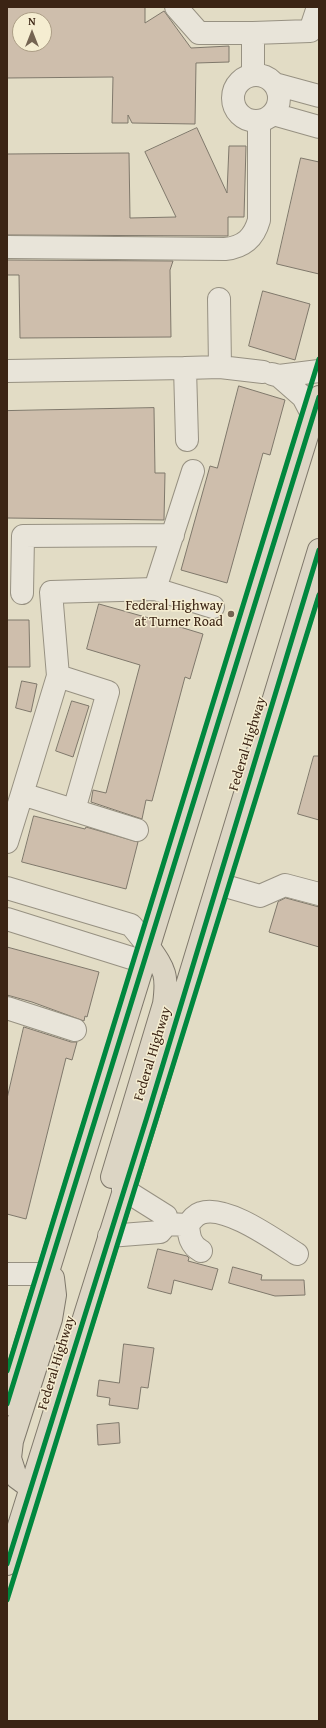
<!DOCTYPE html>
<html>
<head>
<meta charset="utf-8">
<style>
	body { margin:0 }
	#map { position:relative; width:326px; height:1728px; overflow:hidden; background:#e2dcc5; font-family:"Gentium Book Plus",serif }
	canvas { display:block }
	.frame { position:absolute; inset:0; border:8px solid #3b2414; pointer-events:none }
	.north { position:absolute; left:12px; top:12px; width:40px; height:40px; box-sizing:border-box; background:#f5edd1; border:1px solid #ab9d85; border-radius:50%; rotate:0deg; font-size:11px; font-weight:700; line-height:16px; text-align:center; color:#3b2414 }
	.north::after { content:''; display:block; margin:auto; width:14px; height:18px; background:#756452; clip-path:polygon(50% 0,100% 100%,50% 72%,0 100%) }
</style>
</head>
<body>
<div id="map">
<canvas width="326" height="1728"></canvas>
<div class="frame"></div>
<div class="north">N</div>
</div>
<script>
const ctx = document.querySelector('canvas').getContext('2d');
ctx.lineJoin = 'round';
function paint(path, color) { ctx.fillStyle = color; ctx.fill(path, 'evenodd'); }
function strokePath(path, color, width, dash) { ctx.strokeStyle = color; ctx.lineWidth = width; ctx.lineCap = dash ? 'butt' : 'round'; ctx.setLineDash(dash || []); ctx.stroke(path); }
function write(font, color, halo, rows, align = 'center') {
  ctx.font = font + ' "Gentium Book Plus",serif'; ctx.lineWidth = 3; ctx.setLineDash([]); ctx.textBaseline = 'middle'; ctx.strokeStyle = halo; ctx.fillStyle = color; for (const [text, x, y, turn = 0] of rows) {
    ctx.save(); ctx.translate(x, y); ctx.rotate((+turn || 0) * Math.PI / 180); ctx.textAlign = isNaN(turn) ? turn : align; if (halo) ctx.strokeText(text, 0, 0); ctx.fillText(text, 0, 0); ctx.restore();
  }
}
const building = new Path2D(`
	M 7,7 L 145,7 L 145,23 L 164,11 L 191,48 L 229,46 L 229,62 L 196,63 L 195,124 L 132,123 L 128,115 L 128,123 L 112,123 L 113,77 L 7,78 ZM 20,20 L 44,20 L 44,44 L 20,44 Z
	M 197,128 L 227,193 L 229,146 L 246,146 L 244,217 L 228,217 L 228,236 L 7,235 L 7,154 L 129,153 L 130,218 L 176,217 L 145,152 Z
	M 301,158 L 319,162 L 319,274 L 277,264 Z
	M 7,260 L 173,261 L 170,270 L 171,337 L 20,338 L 19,275 L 7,275 Z
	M 263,291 L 310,304 L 295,360 L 249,346 Z
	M 239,386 L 285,400 L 270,455 L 263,453 L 227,583 L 181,570 L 210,466 L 217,468 Z
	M 154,408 L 155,473 L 165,473 L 164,520 L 7,518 L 7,411 Z
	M 99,604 L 163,622 L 163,625 L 166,625 L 167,623 L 203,634 L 190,679 L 185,677 L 152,801 L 146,800 L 142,819 L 91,802 L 93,790 L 106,793 L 140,665 L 87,649 Z
	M 7,620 L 29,620 L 30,667 L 7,667 Z
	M 22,681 L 37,684 L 31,712 L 16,708 Z
	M 72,701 L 89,706 L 73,757 L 56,751 Z
	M 314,756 L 319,756 L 319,820 L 298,814 Z
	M 34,816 L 85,829 L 86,827 L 138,842 L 126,889 L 22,862 Z
	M 286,898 L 319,907 L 319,947 L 269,932 L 278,902 Z
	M 7,947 L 99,972 L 87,1017 L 85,1016 L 84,1021 L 32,1002 L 7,995 Z
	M 24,1027 L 71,1042 L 77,1042 L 72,1060 L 66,1058 L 26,1219 L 7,1214 L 7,1099 Z
	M 158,1249 L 187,1256 L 189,1258 L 188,1261 L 218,1269 L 212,1290 L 174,1280 L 171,1294 L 148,1288 Z
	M 233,1267 L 262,1275 L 261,1280 L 304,1280 L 305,1295 L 275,1296 L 229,1283 Z
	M 124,1344 L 154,1348 L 148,1388 L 141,1387 L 138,1409 L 109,1405 L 110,1398 L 97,1396 L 99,1380 L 119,1383 Z
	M 119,1423 L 120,1443 L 98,1445 L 97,1425 Z`);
const minor = new Path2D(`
	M 176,7 L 199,33 L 253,33
	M233 98a23 23 0 1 1 46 0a23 23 0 1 1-46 0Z
	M 253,75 L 253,33 L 310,31 L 318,7
	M 275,84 L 319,96
	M 273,114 L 319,127
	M 7,247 L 225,249 C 244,247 254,238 259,220 L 259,122
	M 219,299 L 220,367
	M 7,371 L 185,368
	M 272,374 L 279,376 L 319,371
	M 279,376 L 303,397 L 313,416 L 319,418
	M 187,440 L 185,368 L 220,367 L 263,372
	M 155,589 L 193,471
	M 22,593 L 23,536 L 173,535
	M 58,676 L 51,592 L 155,589 L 213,607
	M 22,794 L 58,676 L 108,692 L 74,810
	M 7,842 L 22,794 L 137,830
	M 218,884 L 260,896 L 285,885 L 319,894
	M 7,888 L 131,925 L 149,947
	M 7,919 L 144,962
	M 7,1008 L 75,1030
	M 123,1189 L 166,1216 L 167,1224 L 188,1225 C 192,1219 195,1215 201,1213 C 226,1204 276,1241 297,1254
	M 188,1225 C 189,1236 190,1245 201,1251
	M 109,1236 L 160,1232 L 167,1224
	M 7,1274 L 47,1274`);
const major = new Path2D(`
	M 112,1177 L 164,1004 C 168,975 165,970 149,947
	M 7,1404 L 319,397
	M 31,1488 L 16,1477 L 10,1458 L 12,1441 L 51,1319 L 55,1295 L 53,1278
	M 7,1564 L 147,1117 L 319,550`);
const cycleway = new Path2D(`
	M 7,1371 L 319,359
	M 7,1404 L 319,397
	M 7,1564 L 147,1117 L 319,550
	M 7,1600 L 319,595`);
const markers = [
	[231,614,4,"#756452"]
];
const poiNames = [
	["Federal Highway",223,606],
	["at Turner Road",223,622]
];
const streetNames = [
	["Federal Highway",248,744,-73],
	["Federal Highway",153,1054,-73],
	["Federal Highway",57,1363,-73]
];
paint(building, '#cebeac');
strokePath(building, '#7f786b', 1);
strokePath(minor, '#979182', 24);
strokePath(major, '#7f786b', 24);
strokePath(minor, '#e8e4d9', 22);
strokePath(major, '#dcd5c4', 22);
strokePath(cycleway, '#00873e', 5);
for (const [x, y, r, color] of markers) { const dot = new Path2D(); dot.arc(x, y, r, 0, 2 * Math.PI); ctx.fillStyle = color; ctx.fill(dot); strokePath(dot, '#f5edd1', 1.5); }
write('14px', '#3b2414', '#f5edd1', poiNames, 'right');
write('14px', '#3b2414', '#f5edd1', streetNames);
</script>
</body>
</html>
